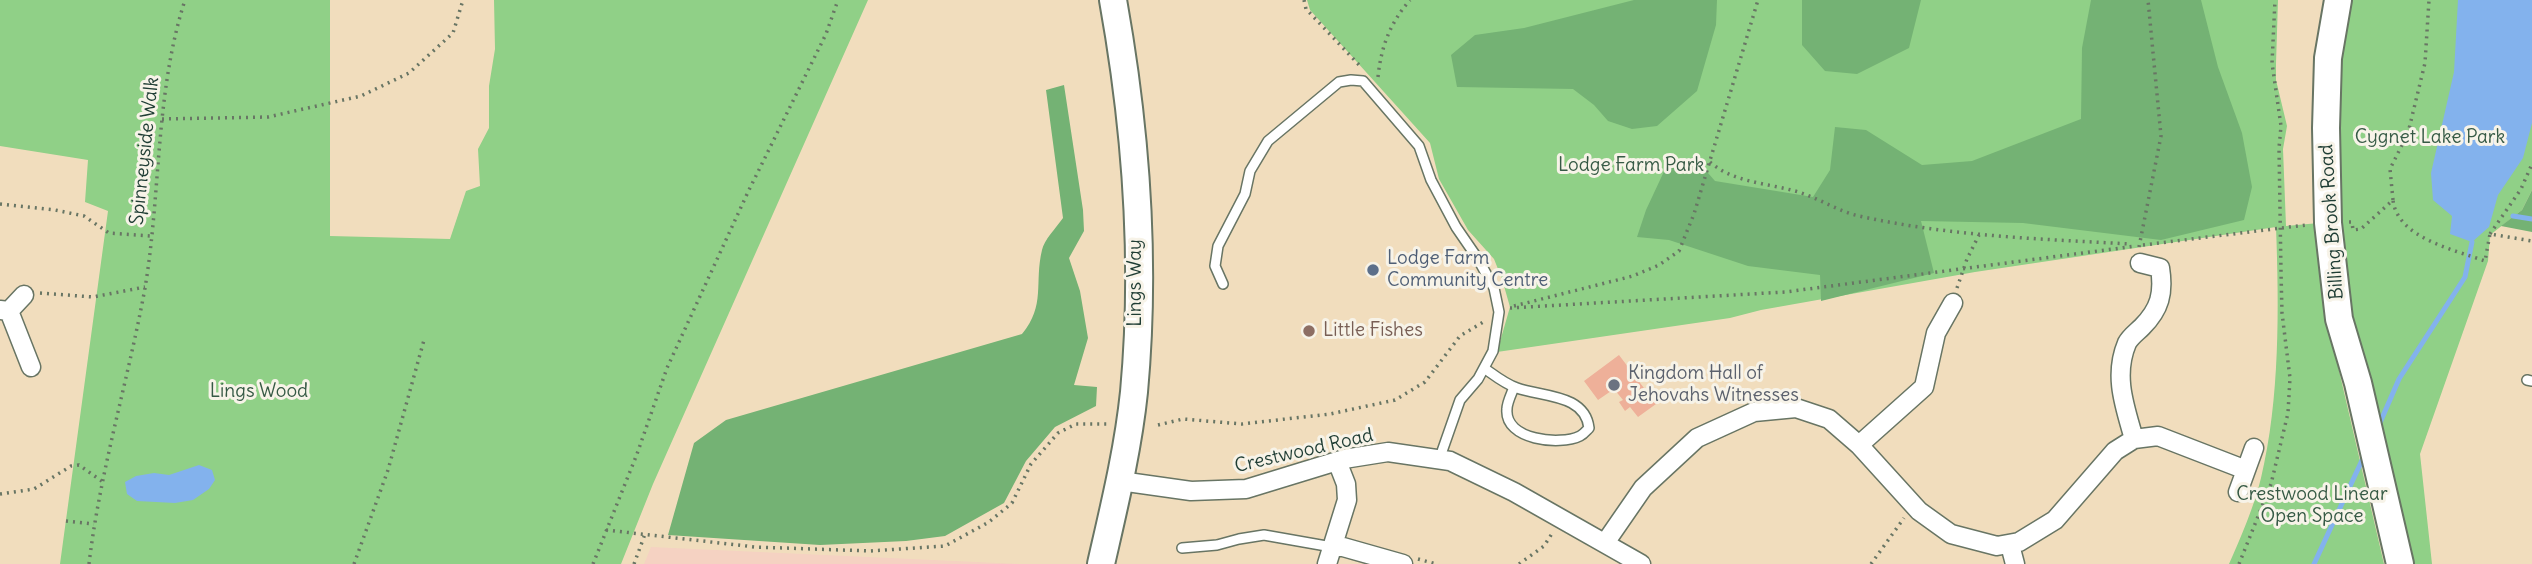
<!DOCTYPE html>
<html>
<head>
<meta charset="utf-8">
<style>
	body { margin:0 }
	canvas { display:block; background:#f1ddbd }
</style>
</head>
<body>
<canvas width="2532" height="564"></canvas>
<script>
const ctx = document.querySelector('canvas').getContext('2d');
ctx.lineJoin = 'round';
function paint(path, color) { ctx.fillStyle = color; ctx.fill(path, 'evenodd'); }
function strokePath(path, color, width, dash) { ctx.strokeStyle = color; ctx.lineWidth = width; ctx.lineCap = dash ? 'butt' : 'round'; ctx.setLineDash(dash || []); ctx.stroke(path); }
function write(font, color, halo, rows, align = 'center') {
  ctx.font = font + ' Delius,sans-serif'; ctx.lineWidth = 6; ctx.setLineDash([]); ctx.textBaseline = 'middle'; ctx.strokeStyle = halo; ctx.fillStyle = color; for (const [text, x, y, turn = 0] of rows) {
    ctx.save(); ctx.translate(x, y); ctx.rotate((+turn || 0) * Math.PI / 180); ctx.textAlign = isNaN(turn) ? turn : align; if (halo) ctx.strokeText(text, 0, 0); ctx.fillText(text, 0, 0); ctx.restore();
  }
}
const built = new Path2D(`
	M 651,547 L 1020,564 L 644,564 Z`);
const green = new Path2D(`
	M 0,0 L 330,0 L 330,236 L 450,239 L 466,191 L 480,186 L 478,149 L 489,128 L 489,86 L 495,49 L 494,0 L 868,0 L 653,484 L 621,564 L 60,564 L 108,211 L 85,202 L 88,160 L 0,146 Z
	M 1307,0 L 2278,0 L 2276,64 L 2276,80 L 2287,126 L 2283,149 L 2286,226 L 2319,223 L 2324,274 L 2337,362 L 2384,564 L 2229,564 C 2241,537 2254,507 2261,478 C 2280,399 2279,308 2276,227 L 1975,272 L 1761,310 L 1730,318 L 1497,352 L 1510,307 L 1502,279 L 1494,259 L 1468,230 L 1439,179 L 1430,143 L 1310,10 Z
	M 2338,0 L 2532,0 L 2532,190 L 2522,210 L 2490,235 L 2488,261 L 2420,454 L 2432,564 L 2401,564 L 2339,319 Z`);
const forest = new Path2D(`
	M 1634,0 L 1717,0 L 1716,25 L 1697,91 L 1657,126 L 1632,129 L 1608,121 L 1594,105 L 1573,89 L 1457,87 L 1451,55 L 1475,35 L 1524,28 Z
	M 1802,0 L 1921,0 L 1909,48 L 1857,74 L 1825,71 L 1802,45 Z
	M 2091,0 L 2201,0 L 2218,67 L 2242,133 L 2252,187 L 2244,220 L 2161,240 L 2023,223 L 1921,221 L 1934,273 L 1821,301 L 1820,275 L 1748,266 L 1669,240 L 1637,237 L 1646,210 L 1667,165 L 1694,157 L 1715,181 L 1813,197 L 1830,170 L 1835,127 L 1866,130 L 1922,165 L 1972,161 L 2081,119 L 2082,48 Z
	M 1064,85 L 1083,210 L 1084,231 L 1069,258 L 1080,291 L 1088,338 L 1074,385 L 1097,387 L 1096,406 L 1055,427 L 1026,461 L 1004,503 L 945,536 L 906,541 L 820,545 L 668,535 L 694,443 L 726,420 L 1022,334 C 1046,305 1034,283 1042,250 C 1044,240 1056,228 1063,218 L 1046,90 Z
	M 2532,190 L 2532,232 L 2501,226 L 2522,210 Z`);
const water = new Path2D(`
	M 2458,0 L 2532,0 L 2532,123 L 2523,158 L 2498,195 L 2489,227 L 2472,242 L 2450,234 L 2452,216 L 2433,200 L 2431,173 L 2454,72 Z
	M 199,465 L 212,470 L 215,480 L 209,489 L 193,500 L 175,503 L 137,501 L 127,494 L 125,482 L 136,476 L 154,473 L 169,475 Z`);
const stream = new Path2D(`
	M 2513,216 L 2532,219
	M 2379,425 L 2399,379 L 2465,277 L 2472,242
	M 2314,564 L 2364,456`);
const building = new Path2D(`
	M 1619,355 L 1656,404 L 1638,417 L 1630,407 L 1625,411 L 1619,402 L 1623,400 L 1614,389 L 1598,400 L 1584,381 Z`);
const path = new Path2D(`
	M 1304,0 L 1306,9 L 1362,68
	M 1378,77 C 1381,47 1390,23 1410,0
	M 162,119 L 268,117 L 361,96 L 409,73 L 453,33 L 463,0
	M 1710,162 C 1732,182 1766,183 1795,191 C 1817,197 1837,211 1859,216 C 1949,236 2039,239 2130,244
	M 2393,200 L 2390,169 L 2408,133 L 2425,63 L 2429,0
	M 0,204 L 55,210 L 84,216 L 109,233 L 151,236
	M 2349,222 L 2352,222 L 2353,230 L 2361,229 L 2393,200 C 2397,238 2455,250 2485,261 L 2490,234 L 2532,241
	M 2490,234 L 2521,189 L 2532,164
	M 2143,245 L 2306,225
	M 2139,247 L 2161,136 L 2148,0
	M 1957,288 L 1967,259 L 1979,235
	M 40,293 L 93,297 L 145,287
	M 1514,306 L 1633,276 L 1659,265 L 1679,251 L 1694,214 L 1758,0
	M 1510,308 L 1785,292 L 2136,246
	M 1158,425 L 1183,419 L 1242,424 L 1330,414 L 1395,400 L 1425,382 L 1460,336 L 1485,321
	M 0,494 L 34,489 L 71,466 L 79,465 L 103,482
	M 66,521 L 94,524
	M 606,530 L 755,547 L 870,551 L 945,546 L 989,522 L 1012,503 L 1031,464 L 1058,433 L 1076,424 L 1109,424
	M 1418,559 L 1436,564
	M 89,564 C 100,471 128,381 145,288 C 161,193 155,93 185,0
	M 354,564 L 388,470 L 424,340
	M 593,564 L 637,454 L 667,368 L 748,192 L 826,34 L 838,0
	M 634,564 L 645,534
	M 1519,564 L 1544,546 L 1553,532
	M 1871,564 L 1904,518
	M 2239,564 L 2271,484 L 2288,413 L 2290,378 L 2282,313 L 2281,272 L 2279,148 L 2281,126 L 2272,63 L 2275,0`);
const lane = new Path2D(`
	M 1223,284 L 1215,266 L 1218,246 L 1245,194 L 1250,171 L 1268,141 L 1339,82 L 1351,80 L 1363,81 L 1419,146 L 1431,180 L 1456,227 L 1478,259 L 1494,288 L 1499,312 L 1493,351 L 1478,379 L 1460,400 L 1439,460
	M 1484,368 C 1494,375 1505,384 1517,388 C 1543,397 1585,394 1589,428 C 1586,431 1584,434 1580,436 C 1560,446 1504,440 1507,409 C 1507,402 1512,393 1514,387
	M 2527,380 L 2532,381
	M 1182,548 L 1217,545 L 1239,539 L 1264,535 L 1332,547`);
const street = new Path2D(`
	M 0,310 L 9,311 L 31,367
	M 9,311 L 24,295
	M 2134,439 C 2125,407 2113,376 2127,343 C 2130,337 2137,332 2142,327 C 2160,309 2164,293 2160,268 L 2140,263
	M 1859,445 L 1924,387 L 1936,333 L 1953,303
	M 1120,481 L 1191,491 L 1246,489 L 1344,459 L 1388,452 L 1450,461 L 1514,492 L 1641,564
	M 2238,492 L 2254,448
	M 1605,543 L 1643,488 L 1697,438 L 1754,412 L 1796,408 L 1829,419 L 1859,445 L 1919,511 L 1951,534 L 1997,546 L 2019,542 L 2055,520 L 2115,451 L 2134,439 L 2158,436 L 2246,470
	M 2010,545 L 2015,564
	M 1332,547 L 1343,547 L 1403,564
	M 1327,564 L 1347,500 L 1346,484 L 1337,461`);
const secondary = new Path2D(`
	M 2338,0 L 2328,58 L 2326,128 L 2328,223 L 2339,319 L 2358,383 L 2400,564
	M 1101,564 C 1114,507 1128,450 1134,392 C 1146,262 1136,128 1113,0`);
const markers = [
	[1373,270,7,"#5c6f8a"],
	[1309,331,7,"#8d6e63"],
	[1614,385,7,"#6b7280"]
];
const parkNames = [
	["Cygnet Lake Park",2430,138],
	["Lodge Farm Park",1631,166],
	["Lings Wood",259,392],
	["Crestwood Linear",2312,495],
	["Open Space",2312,517]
];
const streetNames = [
	["Spinneyside Walk",145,151,-84],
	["Billing Brook Road",2332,222,-94],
	["Lings Way",1136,283,-90],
	["Crestwood Road",1304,451,-13]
];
const serviceNames = [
	["Lodge Farm",1387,259],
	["Community Centre",1387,281]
];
const educationNames = [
	["Little Fishes",1323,331]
];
const worshipNames = [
	["Kingdom Hall of",1628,374],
	["Jehovahs Witnesses",1628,396]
];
paint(built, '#f5d2c2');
paint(green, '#90d087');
paint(forest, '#74b274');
paint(water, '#83b2ed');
strokePath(stream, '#83b2ed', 5);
paint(building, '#eeb099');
strokePath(lane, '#687564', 12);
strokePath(street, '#687564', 21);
strokePath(secondary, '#687564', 30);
strokePath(path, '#687564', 3.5, [2, 5]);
strokePath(lane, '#fff', 9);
strokePath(street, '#fff', 18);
strokePath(secondary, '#fff', 26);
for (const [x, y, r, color] of markers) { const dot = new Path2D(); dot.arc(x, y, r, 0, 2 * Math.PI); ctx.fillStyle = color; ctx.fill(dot); strokePath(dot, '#f7f3e8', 2.5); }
write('19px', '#365a45', '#f7f3e8', parkNames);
write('19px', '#1f3d34', '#f7f3e8', streetNames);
write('19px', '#4e5e75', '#f7f3e8', serviceNames, 'left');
write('19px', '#785e54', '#f7f3e8', educationNames, 'left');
write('19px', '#5b616d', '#f7f3e8', worshipNames, 'left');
</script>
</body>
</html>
